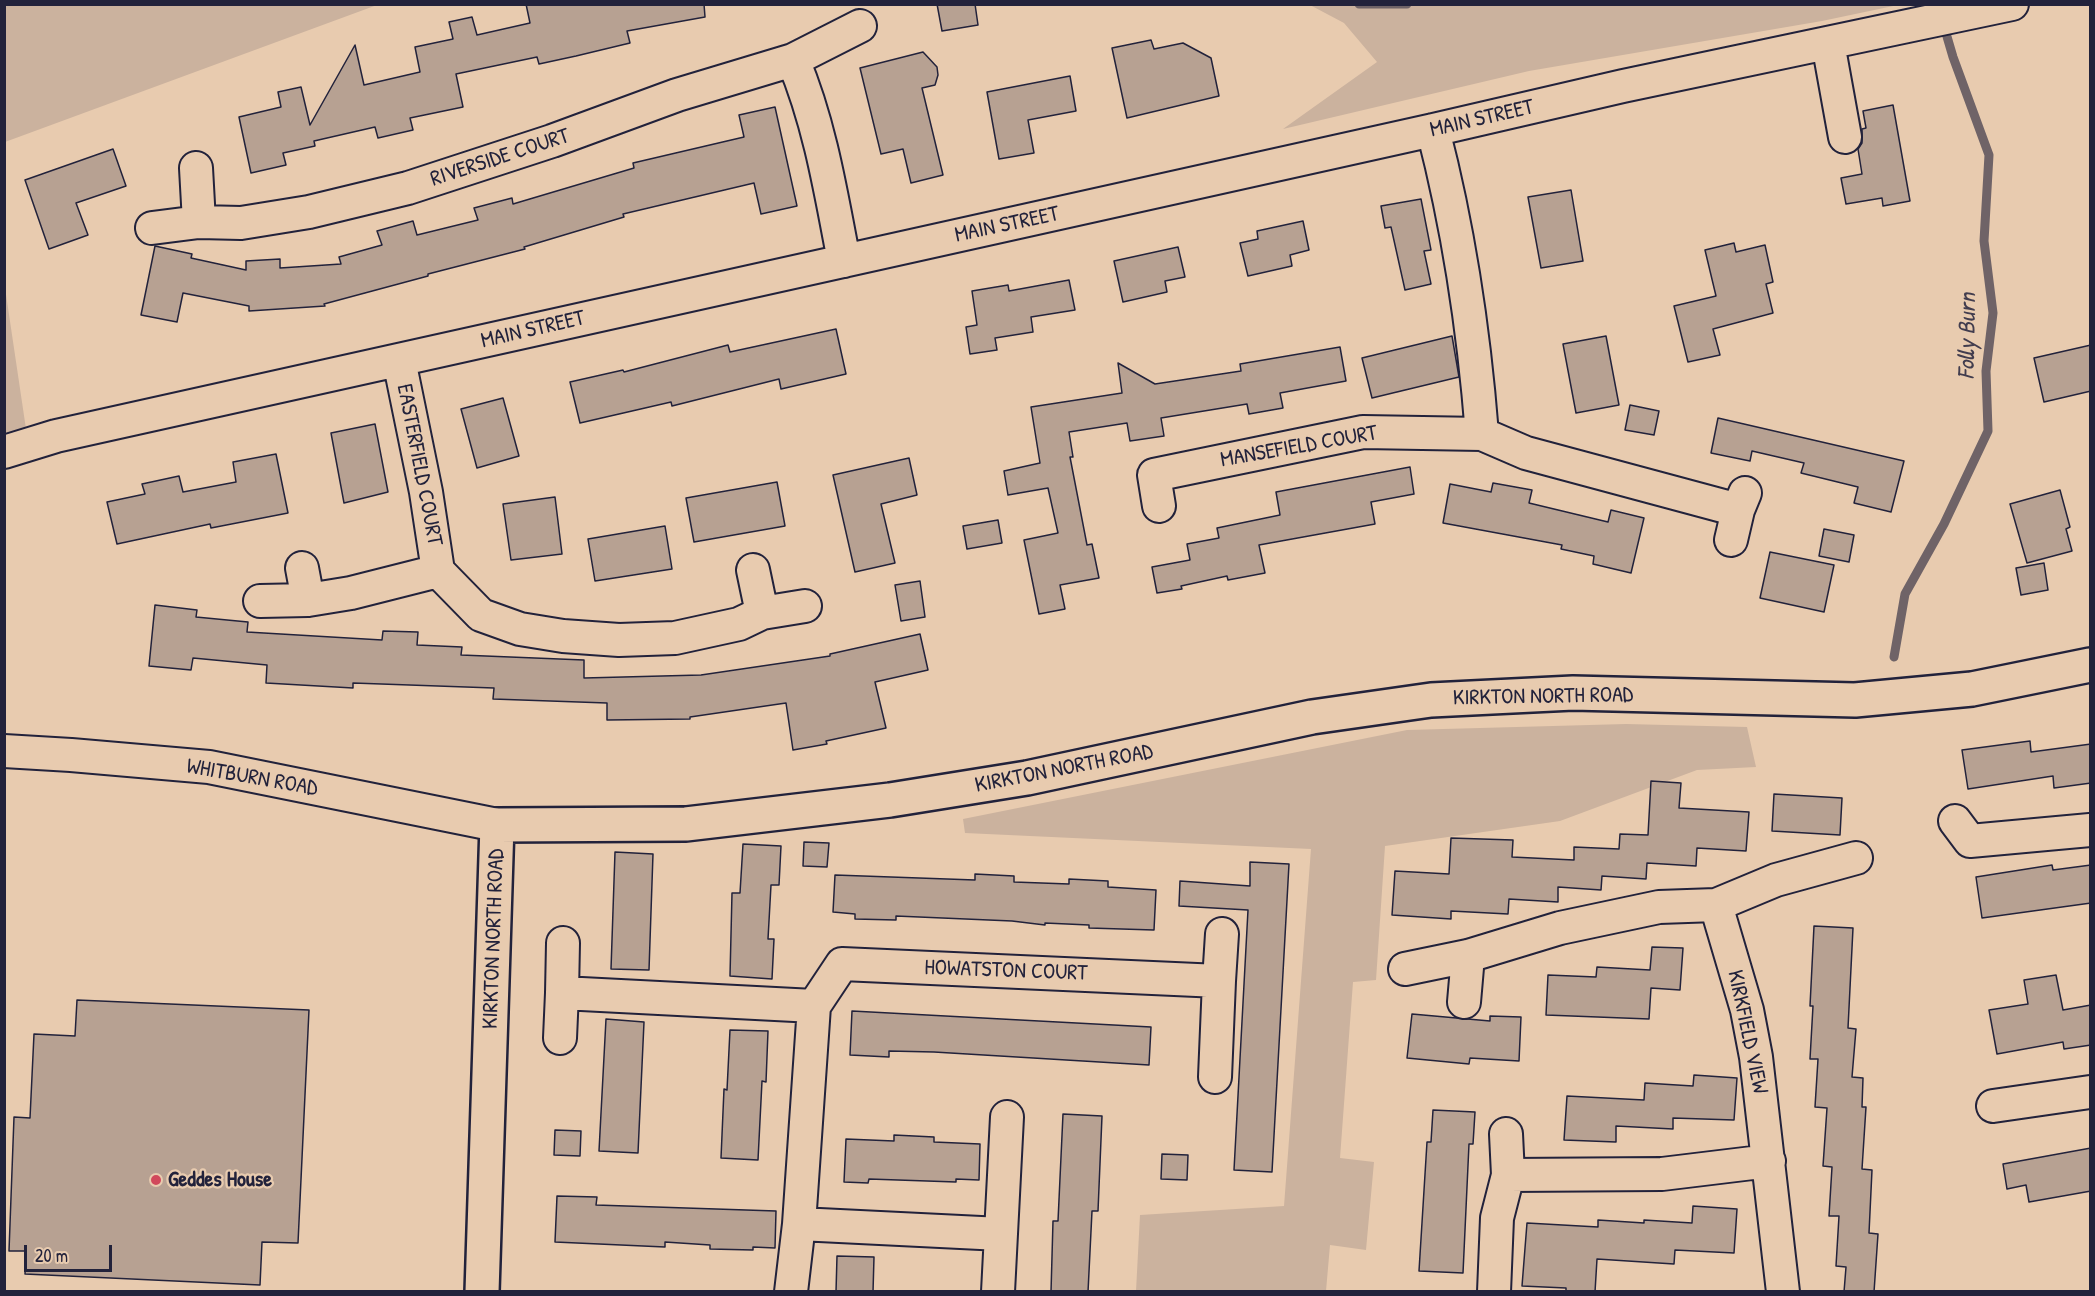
<!DOCTYPE html>
<html>
<head>
<meta charset="utf-8">
<style>
	body { margin:0 }
	#map { position:relative; width:2095px; height:1296px; overflow:hidden; background:#e8cbaf; font-family:"Patrick Hand",sans-serif }
	canvas { display:block }
	.frame { position:absolute; inset:0; border:6px solid #22223b; pointer-events:none }
	.scale { position:absolute; left:24px; top:1245px; width:88px; height:27px; box-sizing:border-box; border:3px solid #22223b; border-top:0; padding-left:8px; font-size:18px; line-height:21px; white-space:nowrap; color:#22223b; -webkit-text-stroke:4px #e8cbaf; paint-order:stroke }
</style>
</head>
<body>
<div id="map">
<canvas width="2095" height="1296"></canvas>
<div class="frame"></div>
<div class="scale">20 m</div>
</div>
<script>
const ctx = document.querySelector('canvas').getContext('2d');
ctx.lineJoin = 'round';
function paint(path, color) { ctx.fillStyle = color; ctx.fill(path, 'evenodd'); }
function strokePath(path, color, width, dash) { ctx.strokeStyle = color; ctx.lineWidth = width; ctx.lineCap = dash ? 'butt' : 'round'; ctx.setLineDash(dash || []); ctx.stroke(path); }
function write(font, color, halo, rows, align = 'center') {
  ctx.font = font + ' "Patrick Hand",sans-serif'; ctx.lineWidth = 4.5; ctx.setLineDash([]); ctx.textBaseline = 'middle'; ctx.strokeStyle = halo; ctx.fillStyle = color; for (const [text, x, y, turn = 0] of rows) {
    ctx.save(); ctx.translate(x, y); ctx.rotate((+turn || 0) * Math.PI / 180); ctx.textAlign = isNaN(turn) ? turn : align; if (halo) ctx.strokeText(text, 0, 0); ctx.fillText(text, 0, 0); ctx.restore();
  }
}
const green = new Path2D(`
	M 5,4 L 377,4 L 377,5 L 5,142 Z
	M 1310,5 L 1897,4 L 1898,5 L 1822,21 L 1529,71 L 1283,129 L 1377,62 L 1344,23 Z
	M 4,281 L 26,429 L 5,436 L 4,436 Z
	M 1626,724 L 1747,727 L 1756,767 L 1697,770 L 1560,821 L 1385,846 L 1376,980 L 1353,982 L 1340,1158 L 1374,1162 L 1366,1250 L 1330,1245 L 1326,1291 L 1136,1291 L 1140,1215 L 1284,1206 L 1311,849 L 965,833 L 963,819 L 1407,730 Z`);
const stream = new Path2D(`
	M 1359,4 L 1407,4
	M 1894,657 L 1905,594 L 1944,524 L 1988,431 L 1986,371 L 1993,313 L 1984,241 L 1989,155 L 1953,57 L 1943,23`);
const building = new Path2D(`
	M 526,4 L 704,4 L 705,17 L 627,31 L 630,43 L 576,56 L 539,64 L 537,57 L 456,74 L 463,107 L 410,118 L 413,130 L 378,138 L 375,127 L 314,141 L 315,146 L 283,153 L 286,165 L 251,173 L 239,117 L 281,107 L 278,92 L 301,87 L 310,125 L 355,45 L 364,85 L 420,72 L 415,47 L 453,39 L 449,22 L 472,17 L 477,35 L 530,23 Z
	M 937,4 L 975,4 L 978,25 L 942,31 Z
	M 1151,40 L 1154,49 L 1183,43 L 1211,58 L 1219,96 L 1127,118 L 1112,48 Z
	M 923,52 L 937,67 L 938,75 L 935,85 L 922,88 L 943,175 L 911,183 L 903,149 L 881,154 L 860,68 Z
	M 1070,76 L 1076,111 L 1028,120 L 1034,153 L 999,159 L 987,92 Z
	M 1893,105 L 1910,201 L 1883,206 L 1882,198 L 1846,204 L 1841,178 L 1862,174 L 1858,149 L 1862,143 L 1862,129 L 1866,128 L 1863,111 Z
	M 775,107 L 797,206 L 761,214 L 754,183 L 623,214 L 624,217 L 524,247 L 525,249 L 428,274 L 428,276 L 324,304 L 325,306 L 249,311 L 249,306 L 183,293 L 177,322 L 141,315 L 155,246 L 192,254 L 191,258 L 246,270 L 246,261 L 280,259 L 280,268 L 341,264 L 339,257 L 382,245 L 377,231 L 413,221 L 417,235 L 478,220 L 474,208 L 512,198 L 513,204 L 634,168 L 633,163 L 744,137 L 739,115 Z
	M 113,149 L 126,186 L 76,203 L 88,235 L 49,249 L 25,180 Z
	M 1571,190 L 1583,261 L 1541,268 L 1528,197 Z
	M 1421,199 L 1431,250 L 1424,251 L 1431,284 L 1405,290 L 1391,227 L 1385,228 L 1381,206 Z
	M 1303,221 L 1309,250 L 1290,255 L 1292,266 L 1248,276 L 1240,243 L 1258,239 L 1257,231 Z
	M 1734,243 L 1736,252 L 1765,245 L 1773,282 L 1766,284 L 1773,313 L 1713,329 L 1720,355 L 1688,362 L 1674,306 L 1716,296 L 1705,250 Z
	M 1178,247 L 1185,277 L 1165,281 L 1167,292 L 1123,302 L 1114,261 Z
	M 1069,280 L 1075,310 L 1031,317 L 1033,332 L 995,338 L 997,350 L 970,354 L 966,327 L 977,325 L 972,291 L 1008,285 L 1009,291 Z
	M 836,329 L 846,374 L 781,389 L 779,379 L 672,406 L 671,402 L 580,423 L 570,382 L 623,370 L 624,372 L 728,345 L 730,352 Z
	M 1452,336 L 1459,377 L 1372,398 L 1362,358 Z
	M 1606,336 L 1619,405 L 1576,413 L 1563,344 Z
	M 2091,345 L 2091,391 L 2044,402 L 2034,358 Z
	M 1340,347 L 1346,381 L 1280,393 L 1283,408 L 1249,414 L 1247,404 L 1161,418 L 1164,436 L 1130,441 L 1127,423 L 1069,432 L 1073,457 L 1070,457 L 1087,545 L 1092,544 L 1099,578 L 1060,585 L 1065,609 L 1039,614 L 1024,540 L 1058,533 L 1048,488 L 1008,495 L 1004,471 L 1040,463 L 1031,407 L 1122,393 L 1118,363 L 1155,384 L 1241,371 L 1240,364 Z
	M 503,398 L 519,456 L 477,468 L 461,409 Z
	M 1630,405 L 1659,411 L 1654,435 L 1625,430 Z
	M 1718,418 L 1904,461 L 1891,512 L 1854,503 L 1858,487 L 1801,473 L 1804,463 L 1752,451 L 1750,461 L 1711,453 Z
	M 375,424 L 388,492 L 344,503 L 331,433 Z
	M 276,454 L 288,513 L 211,528 L 210,524 L 117,544 L 107,502 L 145,494 L 142,484 L 179,476 L 183,492 L 236,482 L 233,462 Z
	M 909,458 L 917,495 L 881,504 L 895,563 L 855,572 L 833,475 Z
	M 1410,467 L 1414,494 L 1371,502 L 1375,524 L 1259,545 L 1265,573 L 1228,580 L 1227,576 L 1181,586 L 1182,589 L 1157,593 L 1152,567 L 1190,560 L 1187,544 L 1219,538 L 1217,528 L 1280,515 L 1276,492 Z
	M 777,482 L 785,526 L 694,542 L 686,498 Z
	M 1493,483 L 1532,490 L 1529,503 L 1608,522 L 1611,510 L 1644,518 L 1631,573 L 1593,564 L 1594,556 L 1561,549 L 1562,545 L 1443,523 L 1450,484 L 1491,492 Z
	M 2060,490 L 2070,527 L 2066,529 L 2072,551 L 2027,563 L 2010,504 Z
	M 555,497 L 562,554 L 511,560 L 503,504 Z
	M 998,520 L 1002,543 L 967,549 L 963,526 Z
	M 665,526 L 672,569 L 595,581 L 588,539 Z
	M 1824,529 L 1854,535 L 1849,562 L 1819,556 Z
	M 1770,552 L 1834,565 L 1824,612 L 1760,598 Z
	M 2044,563 L 2048,590 L 2021,595 L 2016,568 Z
	M 920,581 L 925,617 L 901,621 L 895,585 Z
	M 155,605 L 197,610 L 196,617 L 248,622 L 247,632 L 382,640 L 383,631 L 418,632 L 417,645 L 462,647 L 461,655 L 584,660 L 584,678 L 701,675 L 830,656 L 830,654 L 920,634 L 928,670 L 875,682 L 886,728 L 826,741 L 827,744 L 793,750 L 786,703 L 690,717 L 690,719 L 607,720 L 607,703 L 493,699 L 494,688 L 353,683 L 353,688 L 266,683 L 267,665 L 193,658 L 191,670 L 149,666 Z
	M 2030,741 L 2031,752 L 2091,744 L 2091,783 L 2054,788 L 2053,776 L 1968,789 L 1962,750 Z
	M 1651,781 L 1681,783 L 1679,808 L 1749,812 L 1746,851 L 1697,848 L 1696,866 L 1647,863 L 1646,879 L 1602,876 L 1601,890 L 1558,887 L 1558,902 L 1509,899 L 1508,914 L 1451,911 L 1451,919 L 1392,915 L 1395,871 L 1449,874 L 1451,838 L 1513,840 L 1512,857 L 1574,860 L 1574,847 L 1619,849 L 1620,834 L 1648,835 Z
	M 1774,794 L 1842,798 L 1840,835 L 1772,831 Z
	M 804,842 L 829,843 L 827,867 L 803,866 Z
	M 743,844 L 781,846 L 779,885 L 771,885 L 768,939 L 774,939 L 772,979 L 730,976 L 732,893 L 740,893 Z
	M 615,852 L 653,854 L 649,970 L 611,969 Z
	M 1250,862 L 1289,864 L 1272,1172 L 1234,1170 L 1248,910 L 1179,906 L 1180,881 L 1250,886 Z
	M 2052,865 L 2053,870 L 2091,865 L 2091,903 L 1982,918 L 1976,877 Z
	M 975,874 L 1014,876 L 1014,882 L 1069,884 L 1069,879 L 1108,881 L 1108,887 L 1156,890 L 1154,930 L 1089,928 L 1089,925 L 1045,923 L 1045,925 L 1012,921 L 896,916 L 896,920 L 855,919 L 855,914 L 833,912 L 835,875 L 975,880 Z
	M 1814,926 L 1853,928 L 1848,1028 L 1856,1029 L 1852,1077 L 1863,1078 L 1862,1107 L 1866,1107 L 1862,1169 L 1872,1170 L 1869,1233 L 1878,1234 L 1874,1292 L 1844,1292 L 1846,1267 L 1836,1266 L 1839,1216 L 1829,1216 L 1832,1167 L 1823,1166 L 1827,1108 L 1815,1107 L 1818,1059 L 1810,1059 L 1813,1006 L 1810,1006 Z
	M 1652,947 L 1683,948 L 1680,990 L 1651,988 L 1649,1019 L 1546,1015 L 1548,975 L 1596,977 L 1597,967 L 1650,970 Z
	M 2056,975 L 2063,1010 L 2091,1005 L 2091,1045 L 2064,1049 L 2063,1042 L 1997,1054 L 1989,1010 L 2028,1004 L 2024,980 Z
	M 77,1000 L 309,1010 L 298,1243 L 262,1242 L 260,1285 L 25,1274 L 26,1251 L 9,1251 L 14,1117 L 30,1118 L 34,1034 L 75,1036 Z
	M 852,1011 L 1151,1027 L 1149,1065 L 934,1052 L 889,1051 L 889,1057 L 850,1055 Z
	M 1412,1014 L 1490,1021 L 1490,1016 L 1521,1017 L 1519,1061 L 1470,1058 L 1469,1064 L 1407,1058 Z
	M 606,1019 L 644,1022 L 638,1153 L 599,1151 Z
	M 730,1030 L 768,1031 L 766,1082 L 762,1081 L 758,1160 L 721,1158 L 724,1089 L 727,1090 Z
	M 1694,1075 L 1737,1078 L 1734,1120 L 1673,1118 L 1673,1129 L 1616,1126 L 1616,1142 L 1564,1140 L 1567,1096 L 1644,1100 L 1645,1083 L 1693,1086 Z
	M 1433,1110 L 1475,1112 L 1473,1144 L 1469,1144 L 1463,1273 L 1419,1271 L 1427,1142 L 1431,1142 Z
	M 1063,1114 L 1102,1116 L 1098,1211 L 1092,1211 L 1088,1292 L 1051,1292 L 1053,1221 L 1058,1221 Z
	M 555,1130 L 581,1131 L 580,1156 L 554,1155 Z
	M 894,1135 L 934,1137 L 934,1142 L 980,1144 L 979,1180 L 956,1179 L 956,1182 L 869,1179 L 868,1183 L 844,1182 L 846,1139 L 894,1141 Z
	M 2091,1148 L 2091,1191 L 2029,1202 L 2026,1185 L 2007,1189 L 2003,1164 Z
	M 1162,1154 L 1188,1155 L 1187,1180 L 1161,1179 Z
	M 557,1196 L 597,1197 L 596,1205 L 776,1211 L 775,1248 L 753,1247 L 753,1250 L 710,1249 L 710,1245 L 665,1242 L 665,1247 L 555,1242 Z
	M 1693,1206 L 1737,1209 L 1734,1253 L 1675,1250 L 1674,1264 L 1597,1259 L 1595,1292 L 1566,1292 L 1566,1288 L 1522,1286 L 1527,1223 L 1598,1227 L 1598,1220 L 1644,1223 L 1644,1220 L 1692,1223 Z
	M 837,1256 L 874,1257 L 873,1292 L 836,1292 Z`);
const street = new Path2D(`
	M 1828,43 L 1845,137
	M 793,60 L 860,26
	M 1433,130 C 1459,230 1474,332 1482,434 L 1526,453 L 1738,510 L 1745,493
	M 196,168 L 199,222
	M 152,228 L 199,222 L 241,223 L 309,212 L 408,188 L 552,141 L 677,95 L 793,60 C 820,124 831,193 844,261
	M 399,360 L 426,492 L 438,571 L 481,615 L 520,629 L 563,636 L 619,640 L 675,638 L 739,624 L 762,613 L 753,570
	M 4,452 L 56,436 L 1433,130 L 1623,86 L 2012,4
	M 1159,506 L 1154,475 L 1363,432 L 1482,434
	M 1731,540 L 1738,510
	M 302,568 L 308,600
	M 260,601 L 308,600 L 351,593 L 438,571
	M 762,613 L 805,606
	M 4,751 L 71,755 L 209,767 L 497,825
	M 1955,821 L 1970,841 L 2090,830
	M 1716,905 L 1776,880 L 1856,858
	M 1405,969 L 1468,956 L 1560,928 L 1659,907 L 1716,905 L 1747,1010 L 1756,1057 L 1783,1292
	M 562,993 L 563,943
	M 1464,1002 L 1468,956
	M 560,1038 L 562,993 L 814,1006
	M 1215,1077 L 1219,981
	M 1993,1106 L 2090,1092
	M 1506,1134 L 1508,1175
	M 799,1224 L 1001,1234
	M 791,1292 L 799,1224 L 814,1006 L 842,964 L 1219,981 L 1222,934
	M 998,1292 L 1007,1117
	M 1494,1292 L 1497,1218 L 1508,1175 L 1662,1174 L 1769,1161`);
const secondary = new Path2D(`
	M 482,1292 L 497,825 L 686,824 L 890,800 L 1027,778 L 1312,717 L 1431,700 L 1573,693 L 1855,700 L 1972,689 L 2090,665`);
const markers = [
	[156,1180,6,"#d1495b"]
];
const streetNames = [
	["MAIN STREET",1482,119,-13],
	["RIVERSIDE COURT",500,158,-18],
	["MAIN STREET",1007,225,-12],
	["MAIN STREET",533,330,-13],
	["MANSEFIELD COURT",1299,447,-10],
	["EASTERFIELD COURT",419,465,79],
	["KIRKTON NORTH ROAD",1543,697,-1],
	["KIRKTON NORTH ROAD",1064,769,-11],
	["WHITBURN ROAD",252,778,10],
	["KIRKTON NORTH ROAD",494,939,-88],
	["HOWATSTON COURT",1006,971,2],
	["KIRKFIELD VIEW",1747,1032,78]
];
const poiNames = [
	["Geddes House",168,1180]
];
const waterNames = [
	["Folly Burn",1968,336,-89]
];
paint(green, '#cbb29e');
strokePath(stream, '#6f6367', 9);
paint(building, '#b7a192');
strokePath(building, '#22223b', 1.5);
strokePath(street, '#22223b', 36);
strokePath(secondary, '#22223b', 38);
strokePath(street, '#e8cbaf', 32);
strokePath(secondary, '#e8cbaf', 33);
for (const [x, y, r, color] of markers) { const dot = new Path2D(); dot.arc(x, y, r, 0, 2 * Math.PI); ctx.fillStyle = color; ctx.fill(dot); strokePath(dot, '#e8cbaf', 2); }
write('22px', '#22223b', '#e8cbaf', streetNames);
write('bold 22px', '#22223b', '#e8cbaf', poiNames, 'left');
write('italic 24px', '#423d4e', '#e8cbaf', waterNames);
</script>
</body>
</html>
